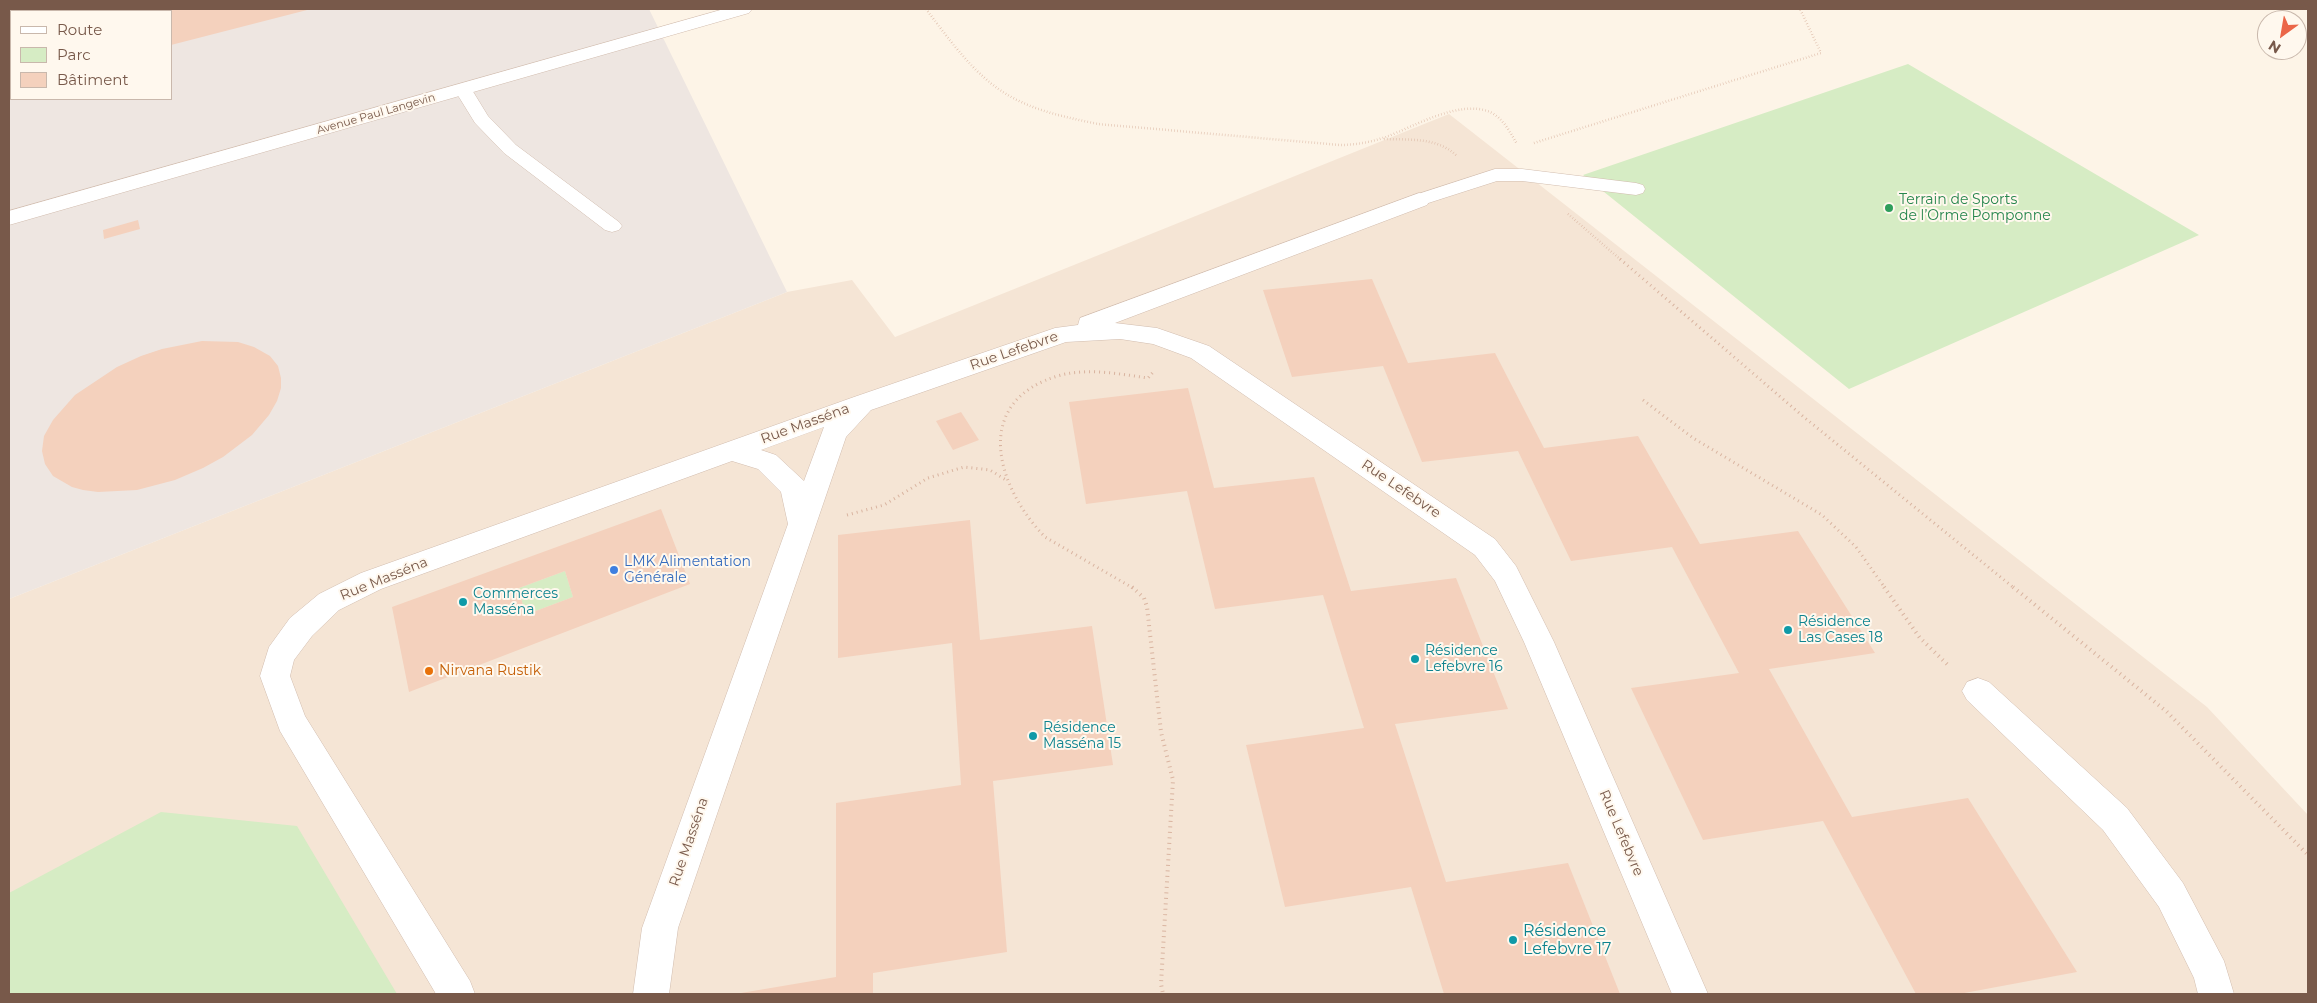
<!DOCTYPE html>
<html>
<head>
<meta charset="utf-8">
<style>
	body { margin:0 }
	#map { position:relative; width:2317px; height:1003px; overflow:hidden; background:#fdf4e7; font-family:Montserrat,sans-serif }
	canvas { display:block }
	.frame { position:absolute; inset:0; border:10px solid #78594a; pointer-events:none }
	.legend { position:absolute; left:10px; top:10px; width:162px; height:90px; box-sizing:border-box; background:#fff8ee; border:1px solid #c9b8ac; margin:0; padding:6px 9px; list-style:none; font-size:15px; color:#78594a }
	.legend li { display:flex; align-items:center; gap:10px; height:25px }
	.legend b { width:25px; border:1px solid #c9b8ac }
	.north { position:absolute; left:2257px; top:10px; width:50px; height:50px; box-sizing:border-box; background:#fff8ee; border:1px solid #c9b8ac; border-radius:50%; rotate:212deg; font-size:14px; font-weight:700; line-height:20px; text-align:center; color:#78594a }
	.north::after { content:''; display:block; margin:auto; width:18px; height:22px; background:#eb6648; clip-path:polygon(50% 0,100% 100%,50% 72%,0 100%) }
</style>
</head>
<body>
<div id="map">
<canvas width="2317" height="1003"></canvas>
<div class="frame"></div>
<ul class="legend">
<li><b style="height:6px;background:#fff"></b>Route</li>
<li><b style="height:14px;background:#d6ecc4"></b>Parc</li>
<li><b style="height:14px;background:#f4d1bd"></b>Bâtiment</li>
</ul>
<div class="north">N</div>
</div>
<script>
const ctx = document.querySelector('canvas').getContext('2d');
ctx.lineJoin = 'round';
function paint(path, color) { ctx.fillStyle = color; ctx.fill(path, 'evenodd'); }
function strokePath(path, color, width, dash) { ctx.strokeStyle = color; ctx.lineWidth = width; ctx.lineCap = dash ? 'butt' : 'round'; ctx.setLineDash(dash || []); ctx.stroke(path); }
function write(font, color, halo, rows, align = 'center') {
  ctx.font = font + ' Montserrat,sans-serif'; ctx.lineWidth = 4; ctx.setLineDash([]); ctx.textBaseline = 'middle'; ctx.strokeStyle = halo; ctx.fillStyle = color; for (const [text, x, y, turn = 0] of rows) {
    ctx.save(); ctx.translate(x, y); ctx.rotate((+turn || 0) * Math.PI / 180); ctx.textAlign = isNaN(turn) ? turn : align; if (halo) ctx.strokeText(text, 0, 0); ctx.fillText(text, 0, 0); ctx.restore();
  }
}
const residential = new Path2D(`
	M 1449,114 L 2207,707 L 2308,815 L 2308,994 L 9,994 L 9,599 L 787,292 L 852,280 L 895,337 Z`);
const industrial = new Path2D(`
	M 150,9 L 649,9 L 787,292 L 9,599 L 9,48 L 11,47 L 11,99 L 171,99 L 171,11 L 141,11 Z`);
const green = new Path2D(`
	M 1908,64 L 2199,235 L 1849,389 L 1583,175 Z
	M 565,571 L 573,597 L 525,615 L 519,588 Z
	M 161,812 L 297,826 L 397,994 L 9,994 L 9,893 Z`);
const building = new Path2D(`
	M 9,9 L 311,9 L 171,45 L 171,11 L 11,11 L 11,85 L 9,86 Z
	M 138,220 L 140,229 L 104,239 L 103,230 Z
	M 1372,279 L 1408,363 L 1495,353 L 1544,448 L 1638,436 L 1700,544 L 1798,531 L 1875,653 L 1769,669 L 1852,817 L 1968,798 L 2077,972 L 1959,994 L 1916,994 L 1823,821 L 1703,840 L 1631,688 L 1739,673 L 1672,547 L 1571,561 L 1518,451 L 1422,462 L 1383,366 L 1292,377 L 1263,290 Z
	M 202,341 L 238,342 L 254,347 L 270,356 L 278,366 L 281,378 L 281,388 L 277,401 L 269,415 L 252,435 L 223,457 L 203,468 L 175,480 L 137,490 L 98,492 L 83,490 L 72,487 L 53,476 L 45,464 L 42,451 L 44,436 L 53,420 L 75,395 L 117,367 L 141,356 L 162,349 Z
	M 1188,388 L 1214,488 L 1314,477 L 1351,591 L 1456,578 L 1508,709 L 1395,724 L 1446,882 L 1568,863 L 1620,994 L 1444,994 L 1411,887 L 1285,907 L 1246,745 L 1364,728 L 1323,595 L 1215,609 L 1187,491 L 1086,504 L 1069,402 Z
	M 961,412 L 979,440 L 953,450 L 936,421 Z
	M 661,509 L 690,584 L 409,692 L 392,607 ZM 565,571 L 573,597 L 525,615 L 519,588 Z
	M 970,520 L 980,640 L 1092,626 L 1113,765 L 993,781 L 1007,952 L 873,973 L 873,994 L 735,994 L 836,977 L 836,803 L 961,785 L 952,643 L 838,658 L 838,535 Z`);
const pathFar2 = new Path2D(`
	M 926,9 C 952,43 978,81 1017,100 C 1043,113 1070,118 1098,124 L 1340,145 C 1356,145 1371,142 1386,137 C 1413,127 1460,99 1490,112 C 1503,118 1510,132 1517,144
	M 1384,139 C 1409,140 1436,137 1456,155
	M 1534,143 L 1821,53 L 1800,9
	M 1568,214 L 1621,260`);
const pathFar1 = new Path2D(`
	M 1620,259 L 1805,418 L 2014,588
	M 1643,400 L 1693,438 L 1822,515 L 1856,547 L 1885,588
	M 847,515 L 884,505 L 928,478 L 964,467 L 990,470 L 1006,480
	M 1133,588 L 1045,537 C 995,485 971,400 1061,375 C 1089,368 1120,374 1148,378 L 1154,371`);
const path = new Path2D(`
	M 1132,587 L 1144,598 L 1147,607 L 1161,732 L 1173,780 L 1161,984 L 1163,994
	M 1884,587 L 1920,638 L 1949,666
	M 2013,587 L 2166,711 L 2308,855`);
const lane = new Path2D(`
	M 463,84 L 469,85 L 488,116 L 516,145 L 619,222 L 622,226 L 619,230 L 612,232 L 605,230 L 504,153 L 475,123 L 454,89 L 457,85 Z
	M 1495,169 L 1522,169 L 1636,183 L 1643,185 L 1645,189 L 1643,193 L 1636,195 L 1522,181 L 1497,181 L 1419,206 L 1412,204 L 1410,200 L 1412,196 Z`);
const street = new Path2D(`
	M 724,9 L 752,9 L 749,13 L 9,225 L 9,211 Z
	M 1419,193 L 1427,195 L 1430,200 L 1427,205 L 1115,323 L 1157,328 L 1209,346 L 1495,539 L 1516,566 L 1554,642 L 1708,994 L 1672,994 L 1524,642 L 1495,581 L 1475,555 L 1191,358 L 1153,344 L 1120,339 L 1066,342 L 871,410 L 846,437 L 678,928 L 669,994 L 633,994 L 642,928 L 788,524 L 781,492 L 758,469 L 732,461 L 381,589 L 339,610 L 312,636 L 294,660 L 290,676 L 305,716 L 470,981 L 475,994 L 436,994 L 280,731 L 260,676 L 269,647 L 290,618 L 319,594 L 361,573 L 854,397 L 1055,328 L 1078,325 L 1080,318 ZM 824,427 L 804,481 L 776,455 L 761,450 Z
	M 1978,678 L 1989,682 L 2127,808 L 2183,883 L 2224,961 L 2234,994 L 2198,994 L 2194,978 L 2159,907 L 2103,830 L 1967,700 L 1962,691 L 1967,682 Z`);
const markers = [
	[1889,208,5,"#2e9e5b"],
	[614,570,5,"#3f7fe0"],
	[463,602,5,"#0f9aa8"],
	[1788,630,5,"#0f9aa8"],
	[1415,659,5,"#0f9aa8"],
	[429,671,5,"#e8710a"],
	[1033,736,5,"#0f9aa8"],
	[1513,940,5,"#0f9aa8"]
];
const farStreetnames = [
	["Avenue Paul Langevin",376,114,-16]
];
const leisureNames = [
	["Terrain de Sports",1899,200],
	["de l’Orme Pomponne",1899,216]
];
const streetNames = [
	["Rue Lefebvre",1014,351,-19],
	["Rue Masséna",805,424,-20],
	["Rue Lefebvre",1401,489,34],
	["Rue Masséna",384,579,-22],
	["Rue Lefebvre",1621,833,67],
	["Rue Masséna",689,842,-71]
];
const shopNames = [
	["LMK Alimentation",624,562],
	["Générale",624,578]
];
const cultureNames = [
	["Commerces",473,594],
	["Masséna",473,610],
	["Résidence",1798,622],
	["Las Cases 18",1798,638],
	["Résidence",1425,651],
	["Lefebvre 16",1425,667],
	["Résidence",1043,728],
	["Masséna 15",1043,744]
];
const foodNames = [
	["Nirvana Rustik",439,671]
];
const nearCulturenames = [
	["Résidence",1523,931],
	["Lefebvre 17",1523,949]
];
paint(residential, '#f5e5d5');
paint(industrial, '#eee6e1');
paint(green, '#d6ecc4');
paint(building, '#f4d1bd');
strokePath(lane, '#d2bdaf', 1);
strokePath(street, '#d2bdaf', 1);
strokePath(pathFar2, '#d9b4a0', 2.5, [0.5, 2.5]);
strokePath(pathFar1, '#d9b4a0', 3, [1, 4]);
strokePath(path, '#d9b4a0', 4, [1, 4.5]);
paint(lane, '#fff');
paint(street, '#fff');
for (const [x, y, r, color] of markers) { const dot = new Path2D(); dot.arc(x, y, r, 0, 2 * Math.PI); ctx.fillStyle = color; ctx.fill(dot); strokePath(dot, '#fff8ee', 2); }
write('11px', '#78594a', '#fff8ee', farStreetnames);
write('14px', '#27864d', '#fff8ee', leisureNames, 'left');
write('14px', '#78594a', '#fff8ee', streetNames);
write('14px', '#366cbe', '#fff8ee', shopNames, 'left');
write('14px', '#0d838f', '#fff8ee', cultureNames, 'left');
write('14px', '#c56008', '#fff8ee', foodNames, 'left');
write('16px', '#0d838f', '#fff8ee', nearCulturenames, 'left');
</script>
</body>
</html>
